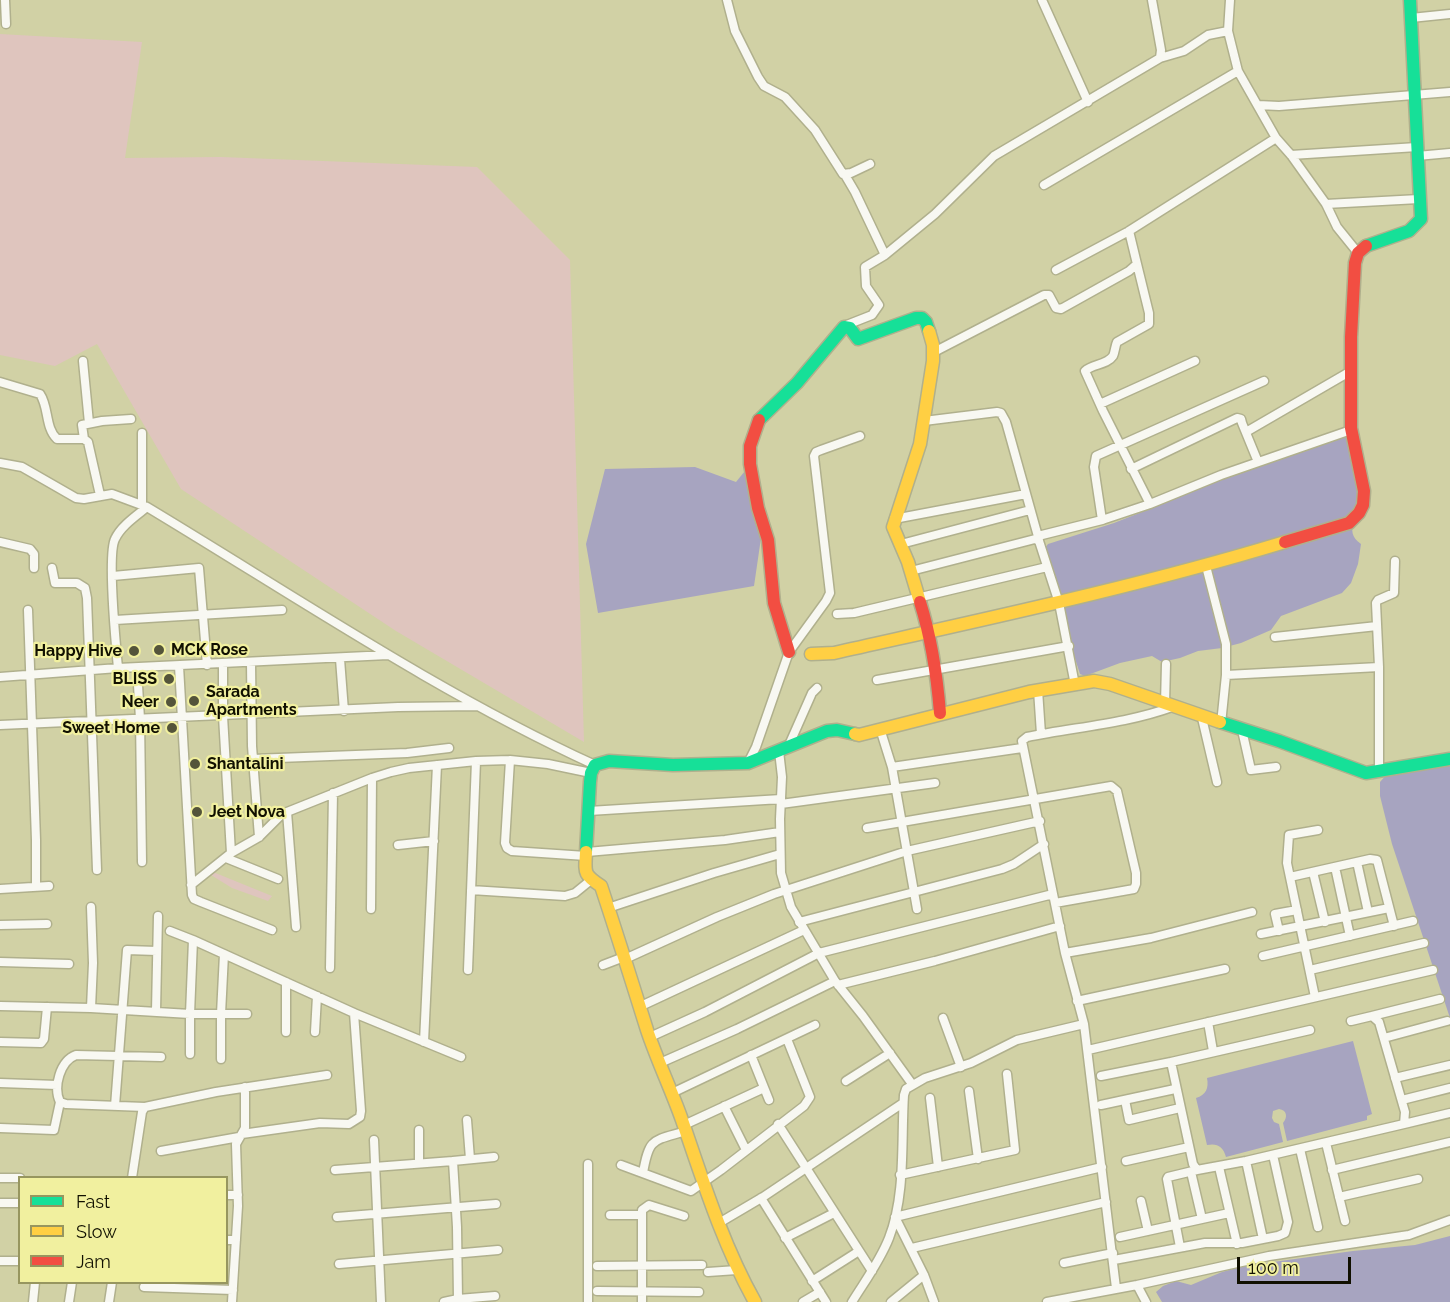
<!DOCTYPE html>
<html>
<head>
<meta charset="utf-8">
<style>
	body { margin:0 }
	#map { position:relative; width:1450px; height:1302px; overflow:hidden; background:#d1d1a5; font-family:Raleway,sans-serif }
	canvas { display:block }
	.legend { position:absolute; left:18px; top:1176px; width:210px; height:108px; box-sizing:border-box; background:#f1f09f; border:2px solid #97965f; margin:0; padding:8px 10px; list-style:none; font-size:18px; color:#111000 }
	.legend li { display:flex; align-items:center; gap:12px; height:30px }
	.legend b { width:30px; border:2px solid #97965f }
	.scale { position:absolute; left:1237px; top:1257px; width:114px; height:27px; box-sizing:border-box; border:3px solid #111000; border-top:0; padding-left:8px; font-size:18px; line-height:21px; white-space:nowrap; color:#111000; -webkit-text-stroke:4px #f1f09f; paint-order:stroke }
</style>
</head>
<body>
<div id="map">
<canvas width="1450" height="1302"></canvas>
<ul class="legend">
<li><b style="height:8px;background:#16e098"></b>Fast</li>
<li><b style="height:8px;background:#ffcf43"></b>Slow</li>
<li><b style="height:8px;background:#f24e42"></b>Jam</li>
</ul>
<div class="scale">100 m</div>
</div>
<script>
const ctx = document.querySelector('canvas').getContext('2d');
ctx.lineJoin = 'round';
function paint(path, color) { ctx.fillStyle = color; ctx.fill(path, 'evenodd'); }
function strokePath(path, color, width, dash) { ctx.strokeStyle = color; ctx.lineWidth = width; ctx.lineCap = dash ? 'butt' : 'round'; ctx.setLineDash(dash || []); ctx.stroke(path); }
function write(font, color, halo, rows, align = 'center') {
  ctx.font = font + ' Raleway,sans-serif'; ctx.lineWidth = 4.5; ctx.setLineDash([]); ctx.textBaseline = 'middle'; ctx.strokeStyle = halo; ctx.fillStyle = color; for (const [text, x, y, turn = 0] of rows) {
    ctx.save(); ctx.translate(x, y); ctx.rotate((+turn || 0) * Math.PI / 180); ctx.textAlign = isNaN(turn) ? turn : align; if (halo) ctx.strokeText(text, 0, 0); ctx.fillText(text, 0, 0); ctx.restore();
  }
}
const green = new Path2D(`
	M 0,34 L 142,42 L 125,158 L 221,157 L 477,167 L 570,260 L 584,742 L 396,631 L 181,489 L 97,344 L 55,366 L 0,355 Z
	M 213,872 L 272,896 L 268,901 L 232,888 L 211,875 Z`);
const water = new Path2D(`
	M 1350,435 C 1353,453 1361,479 1361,496 C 1362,514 1341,530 1361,544 L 1358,564 L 1351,583 L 1342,593 L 1281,616 L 1271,630 L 1241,643 L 1222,648 L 1198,651 L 1180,658 L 1162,662 L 1152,656 L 1120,663 L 1085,676 L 1080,674 L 1068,637 L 1045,548 L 1048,544 L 1114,523 L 1147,510 L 1181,493 L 1302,449 Z
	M 749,466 L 761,538 L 754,586 L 598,613 L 586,544 L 605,469 L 695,467 L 736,482 Z
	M 1450,762 L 1450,1018 L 1392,844 L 1380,796 L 1380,782 L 1387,774 Z
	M 1353,1041 L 1372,1114 L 1367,1116 L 1367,1120 L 1287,1141 L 1283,1123 C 1288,1117 1287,1110 1279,1109 L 1273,1111 L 1272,1118 L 1274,1122 L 1279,1124 L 1283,1142 L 1226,1157 C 1223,1146 1217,1143 1207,1145 L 1196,1098 C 1206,1095 1209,1088 1207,1078 Z
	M 1450,1236 L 1450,1302 L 1162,1302 L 1156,1292 L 1163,1286 L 1176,1281 L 1191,1285 L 1222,1272 L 1244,1266 L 1353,1251 L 1415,1245 Z`);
const street = new Path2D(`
	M 5,0 L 6,24
	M 727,0 L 735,31 L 758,77 L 764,86 L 785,97 L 815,130 L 843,174 L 851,173 L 870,164
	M 1042,0 L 1088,102
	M 1230,0 L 1228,31 L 1238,71 L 1276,138 L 1291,155 L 1326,204 L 1337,227 L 1358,253
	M 1411,18 L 1450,14
	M 1160,58 L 1184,51 L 1208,35 L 1228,31
	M 1258,105 L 1279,106 L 1450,92
	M 1291,155 L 1417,147
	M 1417,156 L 1450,153
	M 845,175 L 855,192 L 885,255
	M 1044,185 L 1238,71
	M 1326,204 L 1419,199
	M 1137,264 L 1149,313 L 1149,324 L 1117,342 C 1115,346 1115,352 1113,356 C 1107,365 1092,364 1085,371 L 1103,411 L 1150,504
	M 1056,270 L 1129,231 L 1276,138
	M 844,326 L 872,315 L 879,305 L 866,286 L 865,267 L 885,255 L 935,214 L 994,156 L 1160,58 L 1161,50 L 1152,0
	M 934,352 L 1044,295 L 1049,295 L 1056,308 L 1061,309 L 1129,271 L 1137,264 L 1129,231
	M 83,361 L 89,423
	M 0,382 L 40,394 C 49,407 45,428 57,439 L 84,439 L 88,442 L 100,495
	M 1100,404 L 1195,361
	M 924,421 L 997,412 L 1001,413 L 1006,422 L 1039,540
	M 1246,432 L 1351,371
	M 84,439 L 82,425 L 102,421 L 131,419
	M 0,463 L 22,467 L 76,498 L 84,499 L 112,494 L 147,507 C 295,596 438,693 595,765
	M 1131,469 L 1237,418 L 1241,419 L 1242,423 L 1258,462
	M 142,505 L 142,433
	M 894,519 L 1026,494
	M 1102,520 L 1094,467 L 1096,456 L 1264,381
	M 1038,536 L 1102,520 L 1150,504 L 1221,475 L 1351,430
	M 0,542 L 30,549 L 34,554 L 34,568
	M 901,544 L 1030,510
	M 1206,566 L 1226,644 L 1226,675 L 1221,724
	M 52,568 L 55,583 L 77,583 L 85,588 L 87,598 L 97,870
	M 911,571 L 1035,539 L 1039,541 L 1059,603 L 1075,685
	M 113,576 L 199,568 L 207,665
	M 28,610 L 36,840 L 36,886
	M 837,614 L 854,613 L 1047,567
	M 115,620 L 282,610
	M 1275,637 L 1377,626
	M 340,659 L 344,711
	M 251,663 L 252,746 L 259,837
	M 223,664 L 223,716 L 231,853
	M 179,666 L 192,895 L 194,899 L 201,902 L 272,930
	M 118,668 C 116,646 107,555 115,539 C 121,526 136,516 147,507
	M 137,668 L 140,719 L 142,862
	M 1226,675 L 1379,667
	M 0,677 L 118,668 L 388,655
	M 877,680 L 1069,646
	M 1038,690 L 1041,734
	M 1165,704 L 1166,664
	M 1202,718 L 1217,782
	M 0,725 L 398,707 L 477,706
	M 1242,730 L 1251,770 L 1276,767
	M 882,735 L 892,767 L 917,909
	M 789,745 L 812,693 L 817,688
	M 779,751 L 782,777 L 780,819 L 781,873 L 791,907 L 835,981 L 863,1016 L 912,1084
	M 253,759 L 407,753 L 449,748
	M 510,760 L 505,843 L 507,848 L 512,851 L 586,856
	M 748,763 L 756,747 L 789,652 L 826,601 L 830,593 L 814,456 L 816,452 L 821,450 L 860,436
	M 892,767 L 1022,748
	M 1379,772 L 1379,667 L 1376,603 L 1378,600 L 1394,593 L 1395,561
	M 781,804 L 935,783
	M 589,811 L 781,799
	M 287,812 L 296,927
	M 867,828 L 1111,786 L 1117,791 L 1136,873 L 1136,884 L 1134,889 L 1055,903
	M 398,845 L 434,841
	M 587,852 L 725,840 L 780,832
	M 226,858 L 278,879
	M 1357,862 L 1368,912
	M 1335,867 L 1350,936
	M 1313,872 L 1325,922
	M 1290,877 L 1370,859 L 1377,860 L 1394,926
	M 191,885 L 231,853 L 259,837 L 282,814 L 372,778 L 391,772 L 409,768 L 476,761 L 510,760 L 548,764 L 591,773
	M 0,889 L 49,886
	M 471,890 L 565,896 L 575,893 L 591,880
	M 91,907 L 93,963 L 91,1008
	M 608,908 L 714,873 L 780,854
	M 371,909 L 372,778
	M 799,922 L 1002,869 L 1014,864 L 1044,844
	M 0,925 L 47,924
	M 1279,931 L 1275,914 L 1297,910
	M 1261,934 L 1389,908
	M 193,940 L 354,1013 L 461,1057
	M 1065,953 L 1151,938 L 1252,912
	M 1263,956 L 1413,921
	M 625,959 L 717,917 L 774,894 L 907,851 L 1040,821
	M 0,962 L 69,964
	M 603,965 L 624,957
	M 330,968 L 333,793
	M 468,970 L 476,761
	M 1310,970 L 1424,943
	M 838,985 L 935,961 L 1060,926
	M 1315,997 L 1287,863 L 1289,835 L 1318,830
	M 1077,1001 L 1225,969
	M 0,1006 L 91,1008 L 190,1014 L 193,940 L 170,931
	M 641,1006 L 804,930
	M 156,1011 L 158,916
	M 1372,1016 L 1440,999
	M 943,1018 L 961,1067
	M 1208,1022 L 1213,1051
	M 1310,1030 L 1171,1062 L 1193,1164 L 1197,1170 L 1246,1161 L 1404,1124 L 1405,1112 L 1379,1022 L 1372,1016 L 1351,1021
	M 286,1032 L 286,982
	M 315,1032 L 317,996
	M 650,1037 L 705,1012 L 819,953 L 1053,894
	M 1384,1038 L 1447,1021
	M 0,1042 L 41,1043 L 44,1039 L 47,1007
	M 424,1042 L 437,765
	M 1088,1050 L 1433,970
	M 190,1054 L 190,1014 L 221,1014 L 224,954
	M 751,1055 L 769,1100
	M 221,1059 L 221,1014 L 247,1014
	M 660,1063 L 737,1029 L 835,981
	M 1101,1076 L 1171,1062
	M 1395,1078 L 1450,1065
	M 846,1081 L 890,1053
	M 0,1083 L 57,1085
	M 969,1091 L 978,1159
	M 672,1093 L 815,1025
	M 930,1098 L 938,1167
	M 1125,1100 L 1129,1120 L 1180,1108
	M 1402,1100 L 1450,1088
	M 1101,1105 L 1175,1089
	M 115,1106 L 127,950 L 157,951
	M 724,1106 L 746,1150
	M 145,1107 L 66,1104 L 60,1102 C 53,1087 60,1061 76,1055 L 161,1057
	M 467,1120 L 470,1159
	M 778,1124 L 872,1271
	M 1404,1124 L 1450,1113
	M 684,1125 L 764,1088
	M 0,1128 L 54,1130 L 60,1102
	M 419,1130 L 419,1163
	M 242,1134 L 320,1123 L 349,1124 L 360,1117 L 361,1111 L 354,1013
	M 374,1140 L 381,1302
	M 1326,1143 L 1345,1221
	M 1300,1149 L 1318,1227
	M 161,1151 L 239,1137
	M 453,1161 L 494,1157
	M 1126,1161 L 1189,1147
	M 1246,1161 L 1263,1239
	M 588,1164 L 588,1302
	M 621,1165 L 691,1191 L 721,1170 L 804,1106 L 810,1097 L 787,1039
	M 1219,1167 L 1237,1244
	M 335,1170 L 453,1161 L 457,1227 L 458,1299 L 444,1302
	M 1332,1170 L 1450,1142
	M 1191,1172 L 1202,1219
	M 643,1173 C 649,1137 653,1141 686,1131
	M 900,1175 L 1015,1150 L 1007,1074
	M 0,1178 L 20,1178
	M 132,1178 L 142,1112 L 145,1107 L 216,1092 L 327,1075
	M 226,1195 L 238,1195
	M 1339,1197 L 1418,1179
	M 761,1198 L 826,1302
	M 1141,1201 L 1148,1231
	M 0,1203 L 20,1203
	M 610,1215 L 642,1215
	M 337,1217 L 496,1204
	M 719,1223 L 763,1197 L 903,1103
	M 1120,1237 L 1229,1213
	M 785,1238 L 834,1213
	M 226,1240 L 236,1240
	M 1180,1247 L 1167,1179 L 1168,1177 L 1197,1170
	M 912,1248 L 1106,1202
	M 1114,1260 L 1205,1243 L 1242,1243 L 1278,1236 L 1285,1233 L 1288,1222 L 1273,1155
	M 0,1261 L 20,1261
	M 1064,1263 L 1113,1253
	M 339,1264 L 498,1250
	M 597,1266 L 702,1265
	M 708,1272 L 737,1270
	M 812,1281 L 859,1251
	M 1137,1285 L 1146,1302
	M 144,1287 L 233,1290
	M 1116,1288 L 1084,1024 L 1065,953 L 1022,741 L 1027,737 C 1075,727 1125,724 1172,707
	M 597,1291 L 699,1292
	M 458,1299 L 495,1296
	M 33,1302 L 35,1282
	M 69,1302 L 72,1282
	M 109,1302 L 112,1282
	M 232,1302 L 238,1206 L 236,1144 L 245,1128 L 245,1087
	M 642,1302 L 642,1210 L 649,1205 L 684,1216
	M 803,1302 L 820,1292
	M 852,1302 C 865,1281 880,1261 889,1238 C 906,1194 901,1142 904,1095 L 906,1089 L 925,1078 L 971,1063 L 1017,1040 L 1084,1024
	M 891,1302 L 924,1275
	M 934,1302 L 924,1275 L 895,1217 L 1102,1167
	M 1047,1302 L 1137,1285 L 1269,1256 L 1409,1235 L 1450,1220`);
const fast = new Path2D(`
	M 1366,246 L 1409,231 L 1421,219 L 1410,0
	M 759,420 L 797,383 L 844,327 L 850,328 L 858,339 L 916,318 L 922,318 L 926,322 L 929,331
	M 1220,722 L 1279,741 L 1366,773 L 1450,759
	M 586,852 L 590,782 L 591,773 L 595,765 L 609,761 L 673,765 L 748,763 L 827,731 L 837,730 L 855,734`);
const slow = new Path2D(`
	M 920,602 L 908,562 L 893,527 L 920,444 L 933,361 L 933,345 L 929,331
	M 811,654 L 834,653 C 985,619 1137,587 1285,542
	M 855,734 L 859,735 L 1029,692 L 1094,681 L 1110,684 L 1220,722
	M 586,852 C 585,873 583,874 601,886 C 617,934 632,982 647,1030 C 657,1060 671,1089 682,1120 C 703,1181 723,1245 755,1302`);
const jam = new Path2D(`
	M 759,420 L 750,446 L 750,464 L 758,508 L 768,540 L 774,603 L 789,652
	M 1285,542 L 1349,523 L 1359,513 L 1363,505 L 1364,491 L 1351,428 L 1351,337 L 1355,263 L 1358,253 L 1366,246
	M 920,602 C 931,637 937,676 940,713`);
const markers = [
	[159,650,6,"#54543a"],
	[134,651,6,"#54543a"],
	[169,679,6,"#54543a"],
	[194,701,6,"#54543a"],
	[171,702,6,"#54543a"],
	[172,728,6,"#54543a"],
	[195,764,6,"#54543a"],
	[197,812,6,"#54543a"]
];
const poiNames = [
	["MCK Rose",171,650],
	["Happy Hive",122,651,"right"],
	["BLISS",157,679,"right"],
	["Sarada",206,692],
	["Apartments",206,710],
	["Neer",159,702,"right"],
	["Sweet Home",160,728,"right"],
	["Shantalini",207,764],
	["Jeet Nova",209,812]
];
paint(green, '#dfc5be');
paint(water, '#a7a4c0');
strokePath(street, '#b0b08d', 11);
strokePath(fast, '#b0b08d', 15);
strokePath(slow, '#b0b08d', 15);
strokePath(jam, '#b0b08d', 15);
strokePath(street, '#f8f8f2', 8);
strokePath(fast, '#16e098', 12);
strokePath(slow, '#ffcf43', 12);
strokePath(jam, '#f24e42', 12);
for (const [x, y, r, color] of markers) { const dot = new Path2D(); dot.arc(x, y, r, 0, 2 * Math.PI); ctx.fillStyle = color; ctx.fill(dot); strokePath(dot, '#f1f09f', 2); }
write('bold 16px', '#111000', '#f1f09f', poiNames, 'left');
</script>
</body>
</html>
